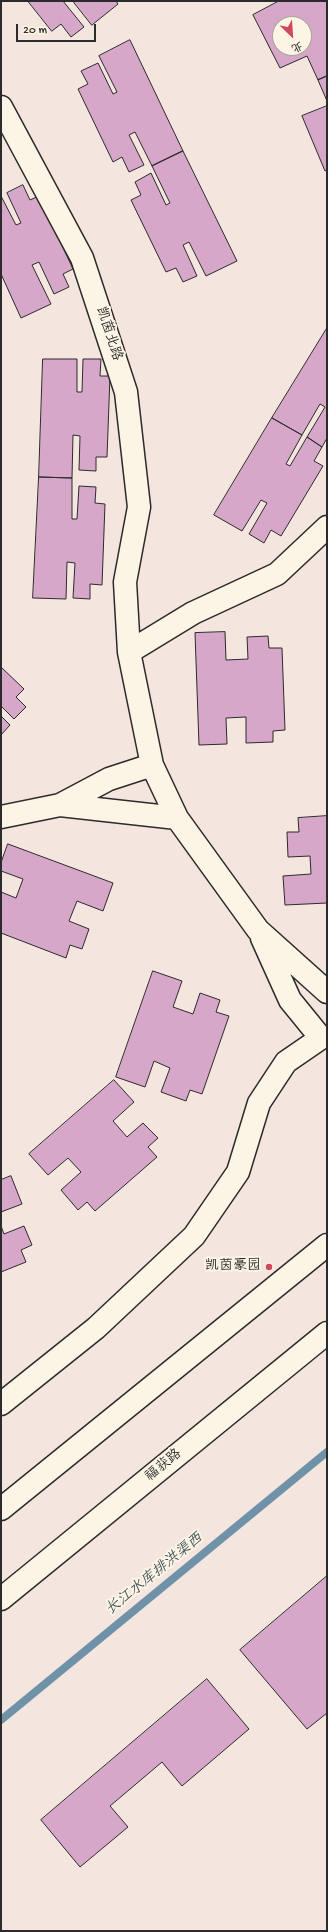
<!DOCTYPE html>
<html>
<head>
<meta charset="utf-8">
<style>
	body { margin:0 }
	#map { position:relative; width:328px; height:1932px; overflow:hidden; background:#f4e5df; font-family:"Gochi Hand","LXGW WenKai TC",sans-serif }
	canvas { display:block }
	.frame { position:absolute; inset:0; border:2px solid #2b2b2b; pointer-events:none }
	.north { position:absolute; left:272px; top:16px; width:40px; height:40px; box-sizing:border-box; background:#fcf5e5; border:1px solid #a8a49b; border-radius:50%; rotate:155deg; font-size:11px; font-weight:700; line-height:16px; text-align:center; color:#2b2b2b }
	.north::after { content:''; display:block; margin:auto; width:14px; height:18px; background:#d1495b; clip-path:polygon(50% 0,100% 100%,50% 72%,0 100%) }
	.scale { position:absolute; left:16px; top:24px; width:80px; height:18px; box-sizing:border-box; border:2px solid #2b2b2b; border-top:0; padding-left:5px; font-size:12px; line-height:14px; white-space:nowrap; color:#2b2b2b; -webkit-text-stroke:3px #fcf5e5; paint-order:stroke }
</style>
</head>
<body>
<div id="map">
<canvas width="328" height="1932"></canvas>
<div class="frame"></div>
<div class="north">北</div>
<div class="scale">20 m</div>
</div>
<script>
const ctx = document.querySelector('canvas').getContext('2d');
ctx.lineJoin = 'round';
function strokePath(path, color, width, dash) { ctx.strokeStyle = color; ctx.lineWidth = width; ctx.lineCap = dash ? 'butt' : 'round'; ctx.setLineDash(dash || []); ctx.stroke(path); }
function paint(path, color) { ctx.fillStyle = color; ctx.fill(path, 'evenodd'); }
function write(font, color, halo, rows, align = 'center') {
  ctx.font = font + ' "Gochi Hand","LXGW WenKai TC",sans-serif'; ctx.lineWidth = 4; ctx.setLineDash([]); ctx.textBaseline = 'middle'; ctx.strokeStyle = halo; ctx.fillStyle = color; for (const [text, x, y, turn = 0] of rows) {
    ctx.save(); ctx.translate(x, y); ctx.rotate((+turn || 0) * Math.PI / 180); ctx.textAlign = isNaN(turn) ? turn : align; if (halo) ctx.strokeText(text, 0, 0); ctx.fillText(text, 0, 0); ctx.restore();
  }
}
const stream = new Path2D(`
	M 1,1720 L 327,1452`);
const building = new Path2D(`
	M 28,1 L 63,1 L 84,27 L 71,37 L 61,24 L 52,31 Z
	M 73,1 L 116,1 L 118,4 L 92,25 Z
	M 279,1 L 327,1 L 327,76 L 318,80 L 307,56 L 280,68 L 253,15 ZM 280,24 L 304,24 L 304,48 L 280,48 Z
	M 130,40 L 183,151 L 152,166 L 135,132 L 129,135 L 144,165 L 129,172 L 122,157 L 113,162 L 78,89 L 88,84 L 81,71 L 98,63 L 113,94 L 117,92 L 99,56 Z
	M 327,76 L 327,101 L 318,80 Z
	M 327,106 L 327,170 L 325,171 L 302,116 Z
	M 183,151 L 237,261 L 206,276 L 189,242 L 183,245 L 197,276 L 183,282 L 176,268 L 166,272 L 131,200 L 141,195 L 135,182 L 151,173 L 166,205 L 170,203 L 152,166 Z
	M 23,185 L 30,200 L 39,196 L 73,269 L 63,274 L 69,287 L 54,294 L 39,262 L 32,265 L 51,304 L 21,318 L 1,274 L 1,196 L 16,225 L 21,223 L 7,193 Z
	M 327,328 L 327,438 L 322,447 L 307,437 L 325,407 L 320,404 L 302,435 L 272,418 Z
	M 43,359 L 77,359 L 77,392 L 82,392 L 83,359 L 101,359 L 100,376 L 110,376 L 107,457 L 96,457 L 96,471 L 79,470 L 80,436 L 73,435 L 72,478 L 39,477 Z
	M 272,418 L 302,435 L 286,464 L 290,466 L 307,437 L 322,447 L 314,461 L 323,466 L 281,536 L 271,530 L 264,543 L 249,534 L 267,503 L 261,500 L 242,531 L 214,515 Z
	M 39,477 L 72,478 L 72,519 L 77,519 L 79,486 L 96,487 L 95,503 L 105,504 L 102,585 L 90,584 L 90,599 L 73,598 L 75,563 L 67,562 L 66,599 L 33,598 Z
	M 225,632 L 226,660 L 248,659 L 247,637 L 268,636 L 269,648 L 282,648 L 285,730 L 273,731 L 273,742 L 246,743 L 246,717 L 226,718 L 227,744 L 199,745 L 195,633 Z
	M 1,667 L 24,689 L 16,697 L 26,707 L 14,719 L 1,706 Z
	M 1,716 L 10,725 L 1,735 Z
	M 327,816 L 327,903 L 285,905 L 283,876 L 311,874 L 310,856 L 288,857 L 287,832 L 299,832 L 298,818 Z
	M 8,844 L 113,883 L 103,911 L 77,901 L 69,921 L 89,929 L 82,949 L 70,945 L 66,958 L 1,933 L 1,892 L 16,898 L 23,879 L 1,871 L 1,863 Z
	M 153,971 L 182,981 L 173,1007 L 193,1014 L 200,993 L 220,1000 L 216,1012 L 229,1016 L 202,1094 L 190,1090 L 186,1101 L 161,1092 L 170,1068 L 154,1061 L 145,1087 L 116,1077 Z
	M 114,1080 L 134,1102 L 113,1121 L 127,1137 L 143,1123 L 158,1138 L 148,1147 L 157,1157 L 95,1211 L 87,1202 L 78,1210 L 61,1190 L 81,1172 L 68,1158 L 48,1175 L 29,1154 Z
	M 11,1176 L 22,1204 L 1,1212 L 1,1180 Z
	M 1,1226 L 4,1234 L 24,1226 L 32,1245 L 21,1250 L 26,1262 L 1,1272 Z
	M 327,1576 L 327,1713 L 307,1729 L 240,1650 Z
	M 207,1679 L 249,1729 L 182,1786 L 162,1762 L 110,1806 L 128,1827 L 80,1867 L 41,1820 Z`);
const minor = new Path2D(`
	M 1,107 L 82,258 L 126,392 L 139,507 L 125,582 L 129,652 L 152,765 L 177,818 L 258,930 L 327,992
	M 129,652 L 193,613 L 277,574 L 327,527
	M 60,805 L 109,779 L 152,765
	M 1,817 L 60,805 L 177,818
	M 1,1404 L 96,1328 L 194,1236 L 238,1172 L 259,1103 L 286,1062 L 321,1038 L 290,1000 L 262,938`);
const tertiary = new Path2D(`
	M 1,1509 L 327,1245
	M 1,1599 L 327,1333`);
const markers = [
	[269,1267,4,"#d1495b"]
];
const streetNames = [
	["凯茵北路",108,334,72],
	["福获路",164,1466,-39]
];
const poiNames = [
	["凯茵豪园",261,1267]
];
const waterNames = [
	["长江水库排洪渠西",155,1575,-39]
];
strokePath(stream, '#6f92a9', 8);
paint(building, '#d6a7c8');
strokePath(building, '#2b2b2b', 1);
strokePath(minor, '#2b2b2b', 25);
strokePath(tertiary, '#2b2b2b', 25);
strokePath(minor, '#fcf5e5', 22);
strokePath(tertiary, '#fcf5e5', 22);
for (const [x, y, r, color] of markers) { const dot = new Path2D(); dot.arc(x, y, r, 0, 2 * Math.PI); ctx.fillStyle = color; ctx.fill(dot); strokePath(dot, '#fcf5e5', 1.5); }
write('14px', '#2b2b2b', '#fcf5e5', streetNames);
write('14px', '#2b2b2b', '#fcf5e5', poiNames, 'right');
write('italic 15px', '#485660', '#fcf5e5', waterNames);
</script>
</body>
</html>
